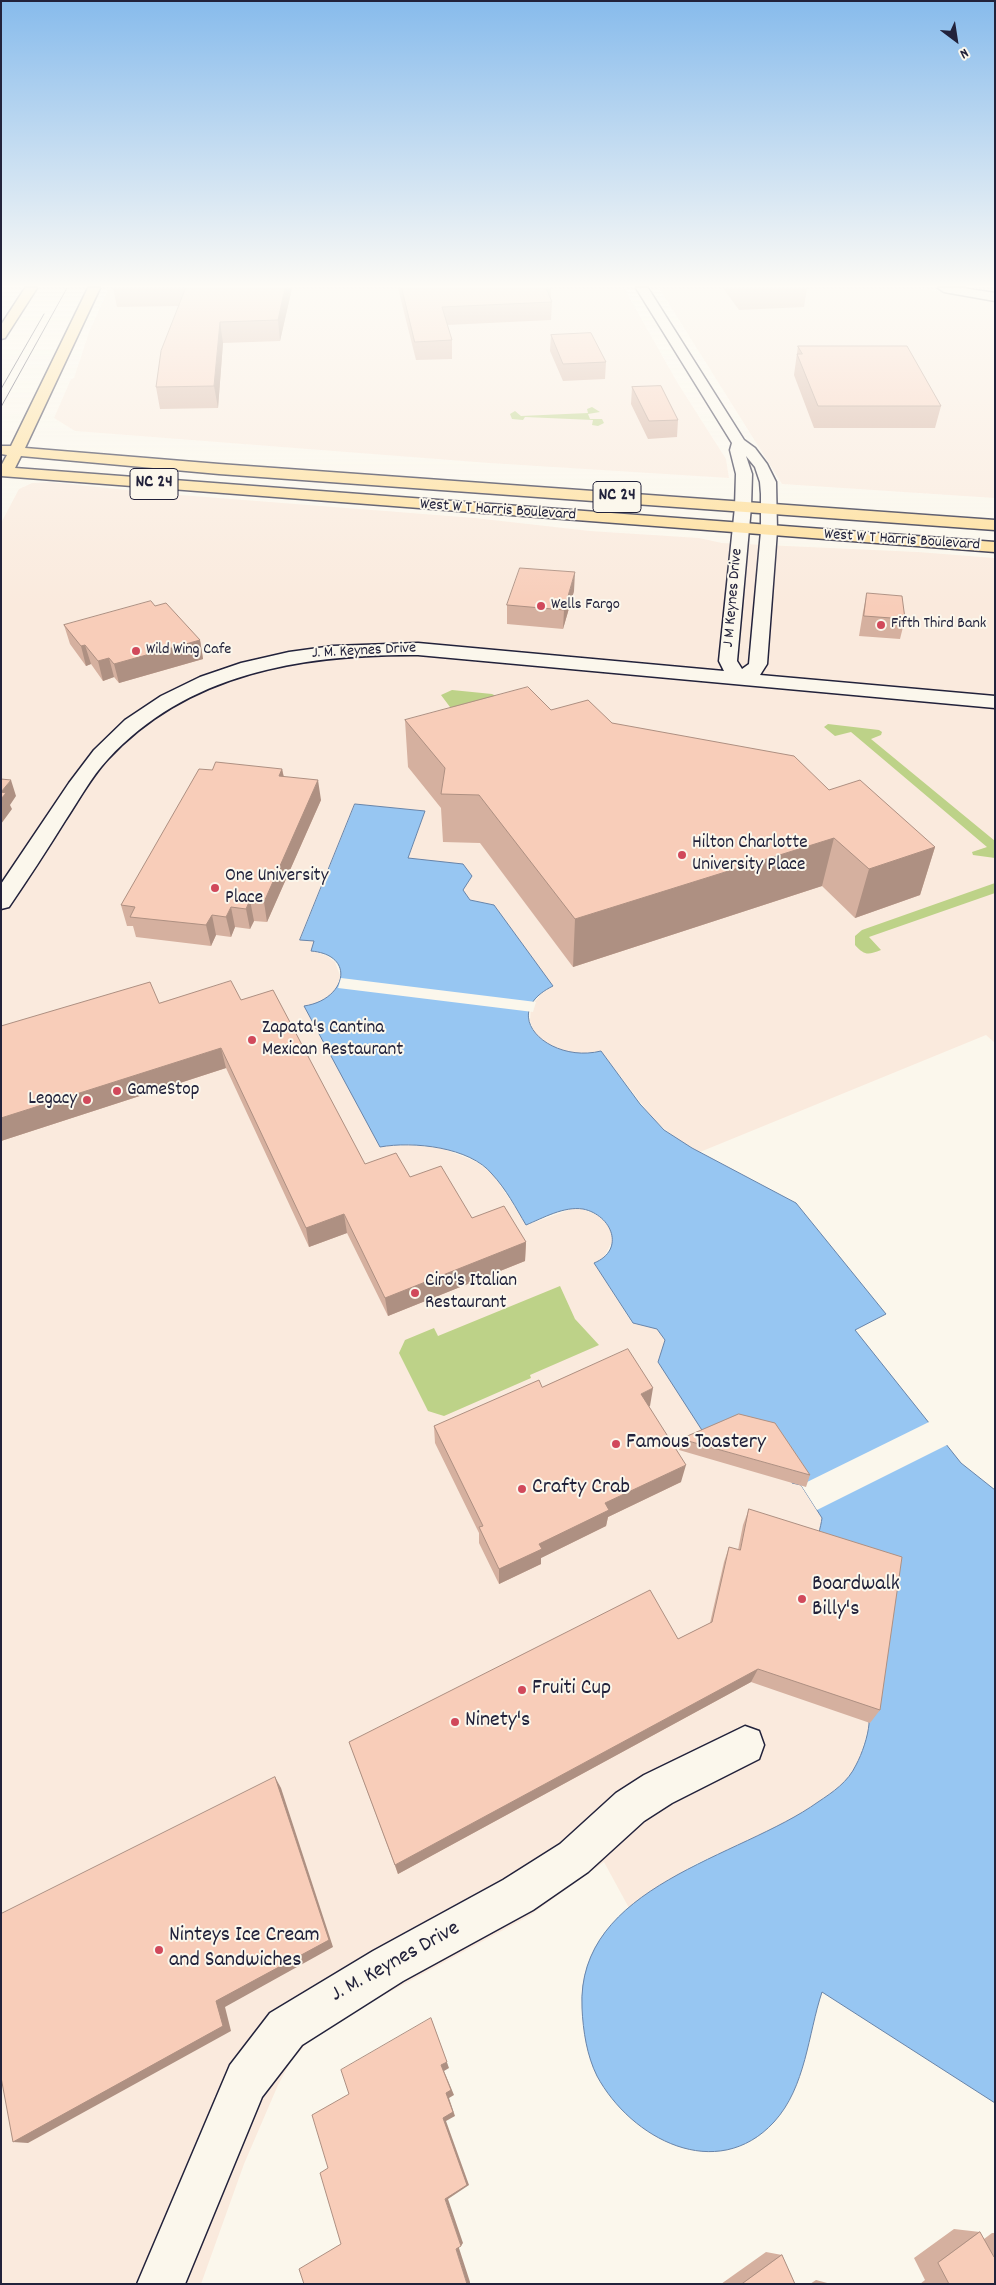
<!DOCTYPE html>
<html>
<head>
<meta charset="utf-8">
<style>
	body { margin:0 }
	#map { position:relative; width:996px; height:2285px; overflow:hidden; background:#fbf7ec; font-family:Dekko,sans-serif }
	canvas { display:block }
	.frame { position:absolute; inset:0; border:2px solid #22223b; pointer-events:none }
	.north { position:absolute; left:931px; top:15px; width:50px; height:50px; -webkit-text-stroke:4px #fbf7ec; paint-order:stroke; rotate:149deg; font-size:14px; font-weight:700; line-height:20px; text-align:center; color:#22223b }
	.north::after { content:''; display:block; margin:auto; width:18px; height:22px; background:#22223b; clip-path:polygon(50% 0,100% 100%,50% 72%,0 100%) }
</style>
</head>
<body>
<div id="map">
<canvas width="996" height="2285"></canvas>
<div class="frame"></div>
<div class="north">N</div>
</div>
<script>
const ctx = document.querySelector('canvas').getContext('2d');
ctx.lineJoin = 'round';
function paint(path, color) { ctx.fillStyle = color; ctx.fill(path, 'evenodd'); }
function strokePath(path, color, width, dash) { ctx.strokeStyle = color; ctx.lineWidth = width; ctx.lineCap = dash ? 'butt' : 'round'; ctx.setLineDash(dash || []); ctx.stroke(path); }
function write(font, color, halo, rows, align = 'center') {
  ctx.font = font + ' Dekko,sans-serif'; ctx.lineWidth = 4; ctx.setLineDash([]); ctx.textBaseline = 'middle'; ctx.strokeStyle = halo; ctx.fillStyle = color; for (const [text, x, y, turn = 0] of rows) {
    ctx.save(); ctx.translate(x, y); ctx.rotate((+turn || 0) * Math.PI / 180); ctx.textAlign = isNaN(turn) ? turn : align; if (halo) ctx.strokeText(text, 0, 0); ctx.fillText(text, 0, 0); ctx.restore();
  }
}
const built = new Path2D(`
	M 109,288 L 624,288 L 677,382 L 726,459 L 729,478 L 489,463 L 75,431 L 54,418 L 71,379 L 74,378 L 89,332 Z
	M 659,288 L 920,288 L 995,301 L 995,498 L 782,484 Z
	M 50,482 L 155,493 L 475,518 L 590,531 L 699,538 L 722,543 L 918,552 L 995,558 L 995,1043 L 986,1035 L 700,1152 L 678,1140 L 654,1120 L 601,1051 L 577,1054 L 564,1052 L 550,1046 L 535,1034 L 530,1021 L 531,1006 L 542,993 L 553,986 L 494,905 L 470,900 L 463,890 L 408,859 L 425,811 L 355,804 L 300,939 L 314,941 L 314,951 L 327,956 L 335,962 L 341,978 L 338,988 L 331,995 L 321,1002 L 305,1006 L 389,1146 L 409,1145 L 441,1148 L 475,1161 L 492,1173 L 527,1225 L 571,1209 L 582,1209 L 600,1216 L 612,1231 L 612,1242 L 604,1257 L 594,1263 L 632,1323 L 658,1329 L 665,1340 L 658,1363 L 801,1485 L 822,1518 L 892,1572 L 870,1723 L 858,1763 L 851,1775 L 838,1789 L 801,1815 L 762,1835 L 695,1864 L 629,1908 L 604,1862 L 529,1916 L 373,2001 L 309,2041 L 291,2061 L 278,2085 L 244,2164 L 201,2284 L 1,2284 L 1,523 L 19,489 L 32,483 Z`);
const green = new Path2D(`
	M 592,407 L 600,412 L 588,414 L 590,419 L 602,419 L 604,423 L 598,426 L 592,425 L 593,420 L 525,417 L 523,420 L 512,419 L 510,414 L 515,411 L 521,416 L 588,413 L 587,409 Z
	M 452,690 L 492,694 L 496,696 L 454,708 L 450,707 L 441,695 Z
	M 828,724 L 879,730 L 882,732 L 881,735 L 871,739 L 995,841 L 995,858 L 973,855 L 972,852 L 987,847 L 851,732 L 835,736 L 824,727 Z
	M 995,883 L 995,893 L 869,937 L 881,950 C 868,955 865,956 855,945 L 855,936 L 862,930 Z
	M 560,1286 L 575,1319 L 599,1345 L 530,1375 L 531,1378 L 444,1416 L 428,1411 L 399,1353 L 405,1340 L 434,1328 L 438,1336 Z`);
const water = new Path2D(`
	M 355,804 L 425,811 L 408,858 L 463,864 L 472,876 L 463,890 L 470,900 L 494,905 L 553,986 C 496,1014 549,1064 601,1051 L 640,1104 L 664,1130 L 692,1148 L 796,1203 L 886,1314 L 855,1330 L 961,1463 L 995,1490 L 995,2103 L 822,1992 C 808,2034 806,2087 774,2122 C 717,2184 631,2139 597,2076 C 587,2056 583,2031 582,2008 C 576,1885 740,1858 818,1802 C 833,1792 848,1782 856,1765 C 862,1754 868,1736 869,1724 C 870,1714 862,1699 859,1688 C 849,1656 839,1623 829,1591 C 826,1578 818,1563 817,1549 C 816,1540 821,1527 822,1518 L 801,1485 L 792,1483 L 794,1470 L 707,1438 L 658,1362 L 665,1340 L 657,1329 L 633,1323 L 594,1263 C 626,1250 612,1215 583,1209 C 564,1206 543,1218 526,1225 C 516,1208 506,1189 492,1174 C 470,1147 413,1141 380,1147 L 304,1006 C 346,1000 357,955 311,951 L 314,941 L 300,940 Z`);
const pier = new Path2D(`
	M 341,978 L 536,1002 L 533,1012 L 338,988 Z
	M 931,1421 L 949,1444 L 817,1510 L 801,1485 Z`);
const minor = new Path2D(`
	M 636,288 L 648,288 L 744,440 L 755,448 L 767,464 L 776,482 L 777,531 L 767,664 L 760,675 L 995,696 L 995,708 L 418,655 C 305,654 188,672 108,759 C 91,777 79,800 65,821 C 47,850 28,879 9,907 L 1,909 L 1,884 L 69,783 L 94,750 L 125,720 L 161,696 L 200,677 L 241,663 L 289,652 L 333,646 L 418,643 L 724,671 L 719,661 L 735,507 L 736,474 L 730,450 L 732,443 ZM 746,456 L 755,467 L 760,482 L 761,494 L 761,531 L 749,664 L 742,669 L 737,661 L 751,507 L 752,474 Z
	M 938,288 L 963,288 L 995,293 L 995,301 L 944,292 Z
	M 745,1726 L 759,1731 L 764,1745 L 759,1759 L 672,1803 L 644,1821 L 588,1872 L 533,1910 L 403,1981 L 302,2045 L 262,2097 L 185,2284 L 137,2284 L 230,2065 L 270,2013 L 373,1951 L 503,1880 L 560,1844 L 616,1793 L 644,1775 Z`);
const primary = new Path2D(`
	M 25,288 L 37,288 L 5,338 L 1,339 L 1,325 Z
	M 88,288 L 100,288 L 25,448 L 219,464 L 995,520 L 995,530 L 219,474 L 21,456 L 15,468 L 995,542 L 995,552 L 1,476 L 1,466 L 7,455 L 1,454 L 1,446 L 11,446 Z`);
const tram = new Path2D(`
	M 1,389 L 44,314
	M 1,407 L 67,288`);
const wall = new Path2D(`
	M 113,288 L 292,288 L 280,341 L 223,343 L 218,408 L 160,409 L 156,387 L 179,306 L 117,307 Z
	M 398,288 L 551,288 L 551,300 L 552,302 L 551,320 L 447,325 L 452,340 L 452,359 L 416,360 Z
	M 723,288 L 807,288 L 804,307 L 739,310 Z
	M 551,335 L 606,362 L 605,379 L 563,381 L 550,351 Z
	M 798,346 L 941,406 L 935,428 L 814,428 L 794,375 Z
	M 632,387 L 678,420 L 677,437 L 648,439 L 631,404 Z
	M 574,591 L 563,629 L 507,624 L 507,605 Z
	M 867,593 L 905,619 L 900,639 L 859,636 L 863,612 Z
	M 155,606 L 200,640 L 203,659 L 119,683 L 114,677 L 103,681 L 91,664 L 86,666 L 70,644 L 64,625 Z
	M 551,710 L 612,723 L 829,790 L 935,847 L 920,895 L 855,918 L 822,886 L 573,967 L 480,843 L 443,842 L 441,808 L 408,767 L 405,720 Z
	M 282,769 L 284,777 L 321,800 L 267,922 L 254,921 L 250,929 L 235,927 L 231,937 L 216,935 L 211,946 L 136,937 L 133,926 L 127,926 L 121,905 L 212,770 Z
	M 241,1000 L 365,1164 L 410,1177 L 472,1218 L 526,1242 L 525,1261 L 388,1316 L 347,1233 L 309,1247 L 226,1068 L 1,1141 L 1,1026 L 159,1003 Z
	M 542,1387 L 650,1406 L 649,1406 L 681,1482 L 608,1517 L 606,1526 L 541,1558 L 541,1564 L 499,1584 L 479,1543 L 479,1533 L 435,1443 L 434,1426 Z
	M 681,1439 L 810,1475 L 806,1487 L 679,1450 Z
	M 749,1509 L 880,1710 L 870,1723 L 751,1682 L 398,1874 L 349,1742 L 678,1639 L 710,1623 L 724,1562 L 729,1547 L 738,1550 L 743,1525 Z
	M 954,2229 L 980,2232 L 984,2239 L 992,2233 L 995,2233 L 995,2284 L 920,2284 L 925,2280 L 914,2258 Z
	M 766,2252 L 782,2255 L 795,2284 L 721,2284 Z
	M 816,2280 L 831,2284 L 810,2284 Z`);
const shadedWall = new Path2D(`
	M 285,288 L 292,288 L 280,341 L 278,320 Z
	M 220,322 L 223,343 L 218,408 L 214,386 Z
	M 575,572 L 574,591 L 563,629 L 564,610 Z
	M 200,640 L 203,659 L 119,683 L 114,664 Z
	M 85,645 L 91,664 L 86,666 L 81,646 Z
	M 109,658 L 114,677 L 103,681 L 98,661 Z
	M 282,769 L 286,789 L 279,776 Z
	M 11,780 L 16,796 L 10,805 L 12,809 L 1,824 L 1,792 Z
	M 318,780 L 321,800 L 267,922 L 264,902 Z
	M 834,838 L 822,886 L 573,967 L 575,919 Z
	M 935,847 L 920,895 L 855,918 L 869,869 Z
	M 250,900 L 254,921 L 250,929 L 246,909 Z
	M 231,907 L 235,927 L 231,937 L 226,917 Z
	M 212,915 L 216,935 L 211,946 L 206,925 Z
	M 221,1048 L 226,1068 L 1,1141 L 1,1118 Z
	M 344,1214 L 347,1233 L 309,1247 L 306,1228 Z
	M 526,1242 L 525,1261 L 388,1316 L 385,1298 Z
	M 653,1388 L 650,1406 L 638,1411 L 641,1394 Z
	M 686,1465 L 681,1482 L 608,1517 L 606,1526 L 541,1558 L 541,1564 L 499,1584 L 499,1569 L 605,1503 Z
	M 758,1669 L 751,1682 L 398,1874 L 395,1865 Z
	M 275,1777 L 281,1788 L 333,1947 L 225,2007 L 231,2031 L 28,2143 L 13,2142 L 216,2001 Z
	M 431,2018 L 449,2068 L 444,2071 L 454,2095 L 449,2098 L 455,2116 L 446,2121 L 469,2185 L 448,2199 L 463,2243 L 461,2246 L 445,2199 L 443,2118 L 446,2093 L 441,2065 Z
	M 458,2245 L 470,2282 L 470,2284 L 467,2284 L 456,2249 Z`);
const building = new Path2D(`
	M 186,288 L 285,288 L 278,320 L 220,322 L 214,386 L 156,387 L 161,351 Z
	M 402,288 L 546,288 L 552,302 L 442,307 L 452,340 L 415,342 Z
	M 591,333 L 606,362 L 563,364 L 551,335 Z
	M 798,346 L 907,346 L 941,406 L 818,406 L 797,354 L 802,354 Z
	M 661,386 L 678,420 L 649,421 L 632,387 Z
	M 520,568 L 575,572 L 564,610 L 507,605 Z
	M 867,593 L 902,596 L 905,619 L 864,616 Z
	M 151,601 L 155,606 L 166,603 L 200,640 L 114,664 L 109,658 L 98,661 L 85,645 L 81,646 L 64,625 Z
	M 528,687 L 551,710 L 588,700 L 612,723 L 794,756 L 829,790 L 860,780 L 935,847 L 869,869 L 834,838 L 575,919 L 479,795 L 441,794 L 445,768 L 405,720 Z
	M 216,762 L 282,769 L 279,776 L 318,780 L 264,902 L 250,900 L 246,909 L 231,907 L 226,917 L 212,915 L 206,925 L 130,917 L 135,907 L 121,905 L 199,769 L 212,770 Z
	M 1,779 L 11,780 L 1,792 L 6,793 L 1,799 Z
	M 231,981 L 241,1000 L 273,990 L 365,1164 L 396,1153 L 410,1177 L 441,1166 L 472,1218 L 504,1206 L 526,1242 L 385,1298 L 344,1214 L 306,1228 L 221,1048 L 1,1118 L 1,1026 L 150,982 L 159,1003 Z
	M 628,1349 L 653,1388 L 641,1394 L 686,1465 L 605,1503 L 609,1510 L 539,1544 L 542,1549 L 499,1569 L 479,1527 L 483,1526 L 434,1426 L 539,1380 L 542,1387 Z
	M 739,1414 L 775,1423 L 810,1475 L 681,1439 Z
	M 749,1509 L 902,1557 L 880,1710 L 758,1669 L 395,1865 L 349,1742 L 650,1590 L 678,1639 L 712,1622 L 729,1547 L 740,1550 Z
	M 275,1777 L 329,1940 L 216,2001 L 223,2026 L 13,2142 L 1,2077 L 1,1914 Z
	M 431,2018 L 447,2062 L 441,2065 L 451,2090 L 446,2093 L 453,2112 L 443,2118 L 467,2185 L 445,2199 L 461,2246 L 456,2249 L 467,2284 L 304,2284 L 299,2269 L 341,2244 L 320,2173 L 328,2168 L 312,2115 L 349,2094 L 341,2070 Z
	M 980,2232 L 994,2257 L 995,2256 L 995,2284 L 949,2284 L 938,2263 Z
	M 782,2255 L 795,2284 L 742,2284 Z`);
const markers = [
	[541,606,5,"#d1495b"],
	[881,625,5,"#d1495b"],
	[136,651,5,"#d1495b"],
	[682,855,5,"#d1495b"],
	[215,888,5,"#d1495b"],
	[252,1040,5,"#d1495b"],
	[117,1091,5,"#d1495b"],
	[87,1100,5,"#d1495b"],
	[415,1293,5,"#d1495b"],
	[616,1444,5,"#d1495b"],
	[522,1489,5,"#d1495b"],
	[802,1599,5,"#d1495b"],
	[522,1690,5,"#d1495b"],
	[455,1722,5,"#d1495b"],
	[159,1950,5,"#d1495b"]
];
const farStreetnames = [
	["West W T Harris Boulevard",498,511,4],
	["West W T Harris Boulevard",902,541,4],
	["J M Keynes Drive",734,598,-85],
	["J. M. Keynes Drive",364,652,-3]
];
const farPoinames = [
	["Wells Fargo",551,606],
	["Fifth Third Bank",891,625],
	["Wild Wing Cafe",146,651]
];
const shields = [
	[154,484,48],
	[617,497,48]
];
const shieldNames = [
	["NC 24",154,484],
	["NC 24",617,497]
];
const poiNames = [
	["Hilton Charlotte",692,844],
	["University Place",692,866],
	["One University",225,877],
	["Place",225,899],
	["Zapata's Cantina",262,1029],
	["Mexican Restaurant",262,1051],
	["GameStop",127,1091],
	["Legacy",77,1100,"right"],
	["Ciro's Italian",425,1282],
	["Restaurant",425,1304]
];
const nearPoinames = [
	["Famous Toastery",626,1444],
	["Crafty Crab",532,1489],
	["Boardwalk",812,1586],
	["Billy's",812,1611],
	["Fruiti Cup",532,1690],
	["Ninety's",465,1722],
	["Ninteys Ice Cream",169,1937],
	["and Sandwiches",169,1962]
];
const nearStreetnames = [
	["J. M. Keynes Drive",396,1963,-29]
];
paint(built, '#faeadd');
paint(green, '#bdd288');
paint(water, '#97c6f2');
strokePath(water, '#6884a9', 1);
paint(pier, '#fbf7ec');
strokePath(minor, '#22223b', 3);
strokePath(primary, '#22223b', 3);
paint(minor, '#fbf7ec');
paint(primary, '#fedd96');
strokePath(tram, '#22223b', 1);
paint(wall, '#d5b09f');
paint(shadedWall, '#ae9082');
paint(building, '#f8cdb9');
strokePath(building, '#ae9082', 1);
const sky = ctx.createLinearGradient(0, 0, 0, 608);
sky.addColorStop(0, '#87bbec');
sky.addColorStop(0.47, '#fdfbf6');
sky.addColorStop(1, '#fdfbf600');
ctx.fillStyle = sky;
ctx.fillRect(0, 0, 996, 608);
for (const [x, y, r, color] of markers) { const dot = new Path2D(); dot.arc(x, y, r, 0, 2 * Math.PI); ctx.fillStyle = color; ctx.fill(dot); strokePath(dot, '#fbf7ec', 2); }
write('16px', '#22223b', '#fbf7ec', farStreetnames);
write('16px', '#22223b', '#fbf7ec', farPoinames, 'left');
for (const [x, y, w] of shields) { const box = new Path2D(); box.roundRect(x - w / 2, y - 15.5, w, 31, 4); ctx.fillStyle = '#fbf7ec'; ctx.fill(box); strokePath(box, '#22223b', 1); }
write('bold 18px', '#22223b', null, shieldNames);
write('19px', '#22223b', '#fbf7ec', poiNames, 'left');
write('22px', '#22223b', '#fbf7ec', nearPoinames, 'left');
write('22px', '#22223b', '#fbf7ec', nearStreetnames);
</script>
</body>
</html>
